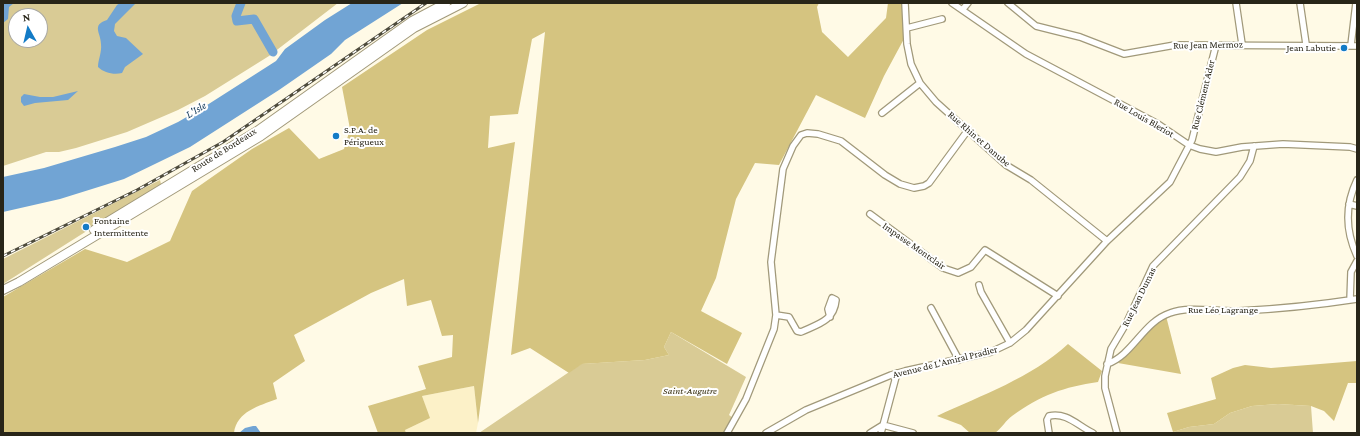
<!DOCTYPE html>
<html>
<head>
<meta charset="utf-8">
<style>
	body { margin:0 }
	#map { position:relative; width:1360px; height:436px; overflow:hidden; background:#fffae6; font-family:"Crimson Pro",serif }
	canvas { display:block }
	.frame { position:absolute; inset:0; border:4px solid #282518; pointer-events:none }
	.north { position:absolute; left:8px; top:8px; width:40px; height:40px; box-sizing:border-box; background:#fff; border:1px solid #a9a8a3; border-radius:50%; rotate:352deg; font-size:11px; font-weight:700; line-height:16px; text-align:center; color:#282518 }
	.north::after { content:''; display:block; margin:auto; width:14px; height:18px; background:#137bc6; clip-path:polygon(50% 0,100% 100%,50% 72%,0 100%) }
</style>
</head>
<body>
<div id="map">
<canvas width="1360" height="436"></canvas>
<div class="frame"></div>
<div class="north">N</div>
</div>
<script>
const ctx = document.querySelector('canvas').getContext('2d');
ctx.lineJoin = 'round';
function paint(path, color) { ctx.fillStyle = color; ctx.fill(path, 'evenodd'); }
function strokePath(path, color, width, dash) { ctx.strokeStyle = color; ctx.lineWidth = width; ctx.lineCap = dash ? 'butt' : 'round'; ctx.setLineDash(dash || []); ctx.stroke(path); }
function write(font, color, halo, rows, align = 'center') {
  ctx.font = font + ' "Crimson Pro",serif'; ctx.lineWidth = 4; ctx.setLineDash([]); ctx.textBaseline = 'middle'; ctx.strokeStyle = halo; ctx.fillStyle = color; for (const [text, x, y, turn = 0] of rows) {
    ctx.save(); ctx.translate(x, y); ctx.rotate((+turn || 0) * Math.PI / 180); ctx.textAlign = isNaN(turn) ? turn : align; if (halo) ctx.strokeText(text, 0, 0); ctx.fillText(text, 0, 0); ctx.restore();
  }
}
const built = new Path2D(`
	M 474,386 L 478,423 L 476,433 L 406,433 L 405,430 L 429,418 L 422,396 Z`);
const green = new Path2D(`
	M 3,3 L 338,3 L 269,56 L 205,96 L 178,110 L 127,132 L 76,148 L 59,152 L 46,152 L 3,166 ZM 16,16 L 40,16 L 40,40 L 16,40 Z
	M 160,180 L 161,184 L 3,284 L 3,259 Z
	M 671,332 L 746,377 L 729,415 L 733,418 L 723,433 L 479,433 L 581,364 L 645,360 L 669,355 L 664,347 Z
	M 1278,404 L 1311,406 L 1313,433 L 1173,432 L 1189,427 L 1214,424 L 1230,413 L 1252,406 Z`);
const forest = new Path2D(`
	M 481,3 L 819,3 L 817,7 L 822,32 L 848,57 L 886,18 L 888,3 L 903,3 L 905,37 L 884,76 L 865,118 L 816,95 L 779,165 L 755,163 L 736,199 L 716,278 L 701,311 L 742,333 L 727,364 L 671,332 L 664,347 L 669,355 L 645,360 L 582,364 L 569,373 L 530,348 L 511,355 L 545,32 L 532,39 L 518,114 L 490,116 L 488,148 L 515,142 L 478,423 L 474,386 L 422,396 L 430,418 L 405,430 L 406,433 L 378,433 L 368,406 L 426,389 L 418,366 L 452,357 L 453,335 L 442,336 L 431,300 L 407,306 L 404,279 L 371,293 L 294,335 L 305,361 L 273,383 L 277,399 C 259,406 237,411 234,433 L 3,433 L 3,297 L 85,249 L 127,262 L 170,241 L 192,191 L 252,149 L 289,128 L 319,159 L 344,149 L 350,129 L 342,87 L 427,30 Z
	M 1166,316 L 1181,374 L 1118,363 L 1160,320 Z
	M 1068,344 L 1102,371 L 1098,382 C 1064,387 1041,395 1012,416 C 1006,420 1002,428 995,433 L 970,433 L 961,425 L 937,416 C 982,395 1031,378 1068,344 Z
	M 1357,361 L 1357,383 L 1348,383 L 1334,421 L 1324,411 L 1311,406 L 1278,404 L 1252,406 L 1230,413 L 1214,424 L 1189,427 L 1173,432 L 1167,413 L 1216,399 L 1211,378 L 1233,368 L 1245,365 L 1271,368 Z`);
const water = new Path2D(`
	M 3,3 L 14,3 L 9,7 L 8,19 L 3,23 Z
	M 120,3 L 136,3 L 115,24 L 114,31 L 117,36 L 126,38 L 143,54 L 125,67 L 122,73 C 114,75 104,73 98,67 C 98,60 102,52 101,44 C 101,33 91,25 107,20 L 117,5 Z
	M 352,3 L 403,3 L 345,40 L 331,54 L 279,90 L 190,147 L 124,179 L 60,199 L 3,212 L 3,177 L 44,168 L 115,147 L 146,137 L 178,122 L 204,107 L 276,61 L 285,49 L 325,20 Z
	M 78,91 L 68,100 L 35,103 L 24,106 L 21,102 L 21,97 L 24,94 L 40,97 L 53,97 Z
	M 253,426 L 256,426 L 261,433 L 239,433 L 245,428 Z`);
const river = new Path2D(`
	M 241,3 L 236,16 L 237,21 L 254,19 L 273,52`);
const street = new Path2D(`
	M 905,3 L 907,44 L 911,64 L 920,83 L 936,102 L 1006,165 L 1031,180 L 1107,241
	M 952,3 L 1026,54 L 1158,124 L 1189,145 L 1200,149 L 1216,152 L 1242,147 L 1283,144 L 1350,147 L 1357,149
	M 1008,3 L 1036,26 L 1080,37 L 1124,54 L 1175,45 L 1357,46
	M 1236,3 L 1242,44
	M 1300,3 L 1306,44
	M 963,9 L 968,3
	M 907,28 L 942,19
	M 1351,45 L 1356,3
	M 882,113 L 920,83
	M 1357,180 C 1345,205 1345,230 1357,256
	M 1349,204 L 1357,206
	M 870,214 L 943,268 L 958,273 L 971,267 L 985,250 L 1058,296
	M 979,285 L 981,292 L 1010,343
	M 1350,300 L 1351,272 L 1357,261
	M 931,308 L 959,360
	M 776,315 L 789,317 L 797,331 L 801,332 C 818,324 834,321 836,300 L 832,298 L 828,309 L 830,317
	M 1107,364 C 1133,355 1143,322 1170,313 C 1189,306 1218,312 1239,311 C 1279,309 1318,305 1357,299
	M 727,433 L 746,399 L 774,329 L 776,315 L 771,262 L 783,169 L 793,146 L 801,135 L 807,133 L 818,134 L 841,141 L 885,175 L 900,184 L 914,188 L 924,186 L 929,183 L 968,130
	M 766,433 L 806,410 L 891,375 L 905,371 L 991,352 L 1010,343 L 1026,330 L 1107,241 L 1170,182 L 1192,140 L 1216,45
	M 870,433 L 883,425 L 913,433
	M 881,433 L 897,373
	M 1049,433 L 1047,420 L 1049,416 C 1067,412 1078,426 1093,433
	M 1117,433 L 1105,388 L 1105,376 L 1111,349 L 1127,322 L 1153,266 L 1240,177 L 1250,161 L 1254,146`);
const secondary = new Path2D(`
	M 94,230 L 257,131 L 412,21 L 446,3
	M 3,290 L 19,282 L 261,136 L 414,28 L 463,3`);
const rail = new Path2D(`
	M 3,256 L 137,190 L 223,142 L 426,3`);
const markers = [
	[1344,48,4,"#137bc6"],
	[336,136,4,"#137bc6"],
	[86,227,4,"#137bc6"]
];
const streetNames = [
	["Rue Jean Mermoz",1208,45,-1],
	["Rue Clément Ader",1203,95,-76],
	["Rue Louis Bleriot",1144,118,30],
	["Rue Rhin et Danube",979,139,41],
	["Route de Bordeaux",224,150,-32],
	["Impasse Montclair",914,246,35],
	["Rue Jean Dumas",1139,297,-64],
	["Rue Léo Lagrange",1223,310],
	["Avenue de L'Amiral Pradier",945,362,-14]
];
const poiNames = [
	["Jean Labutie",1336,48,"right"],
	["S.P.A. de",344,130],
	["Périgueux",344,142],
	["Fontaine",94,221],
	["Intermittente",94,233]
];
const parkNames = [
	["Saint-Augutre",690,391]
];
const waterNames = [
	["L'Isle",196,110,-31]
];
paint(built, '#fcf1c8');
paint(green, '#d9cb95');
paint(forest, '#d5c480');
paint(water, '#71a4d4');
strokePath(river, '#71a4d4', 9);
strokePath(street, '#a1997a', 8);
strokePath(secondary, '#a1997a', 10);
strokePath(street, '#fff', 5.5);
strokePath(secondary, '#fff', 8);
strokePath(rail, '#4e4b3c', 3);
strokePath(rail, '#fff', 1.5, [4.5]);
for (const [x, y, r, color] of markers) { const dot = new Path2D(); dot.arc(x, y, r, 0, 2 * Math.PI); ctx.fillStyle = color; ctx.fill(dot); strokePath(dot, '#fff', 1.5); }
write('10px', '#282518', '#fff', streetNames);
write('10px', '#282518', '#fff', poiNames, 'left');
write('italic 10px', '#3a3214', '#fff', parkNames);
write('italic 11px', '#0b3252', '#fff', waterNames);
</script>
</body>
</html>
